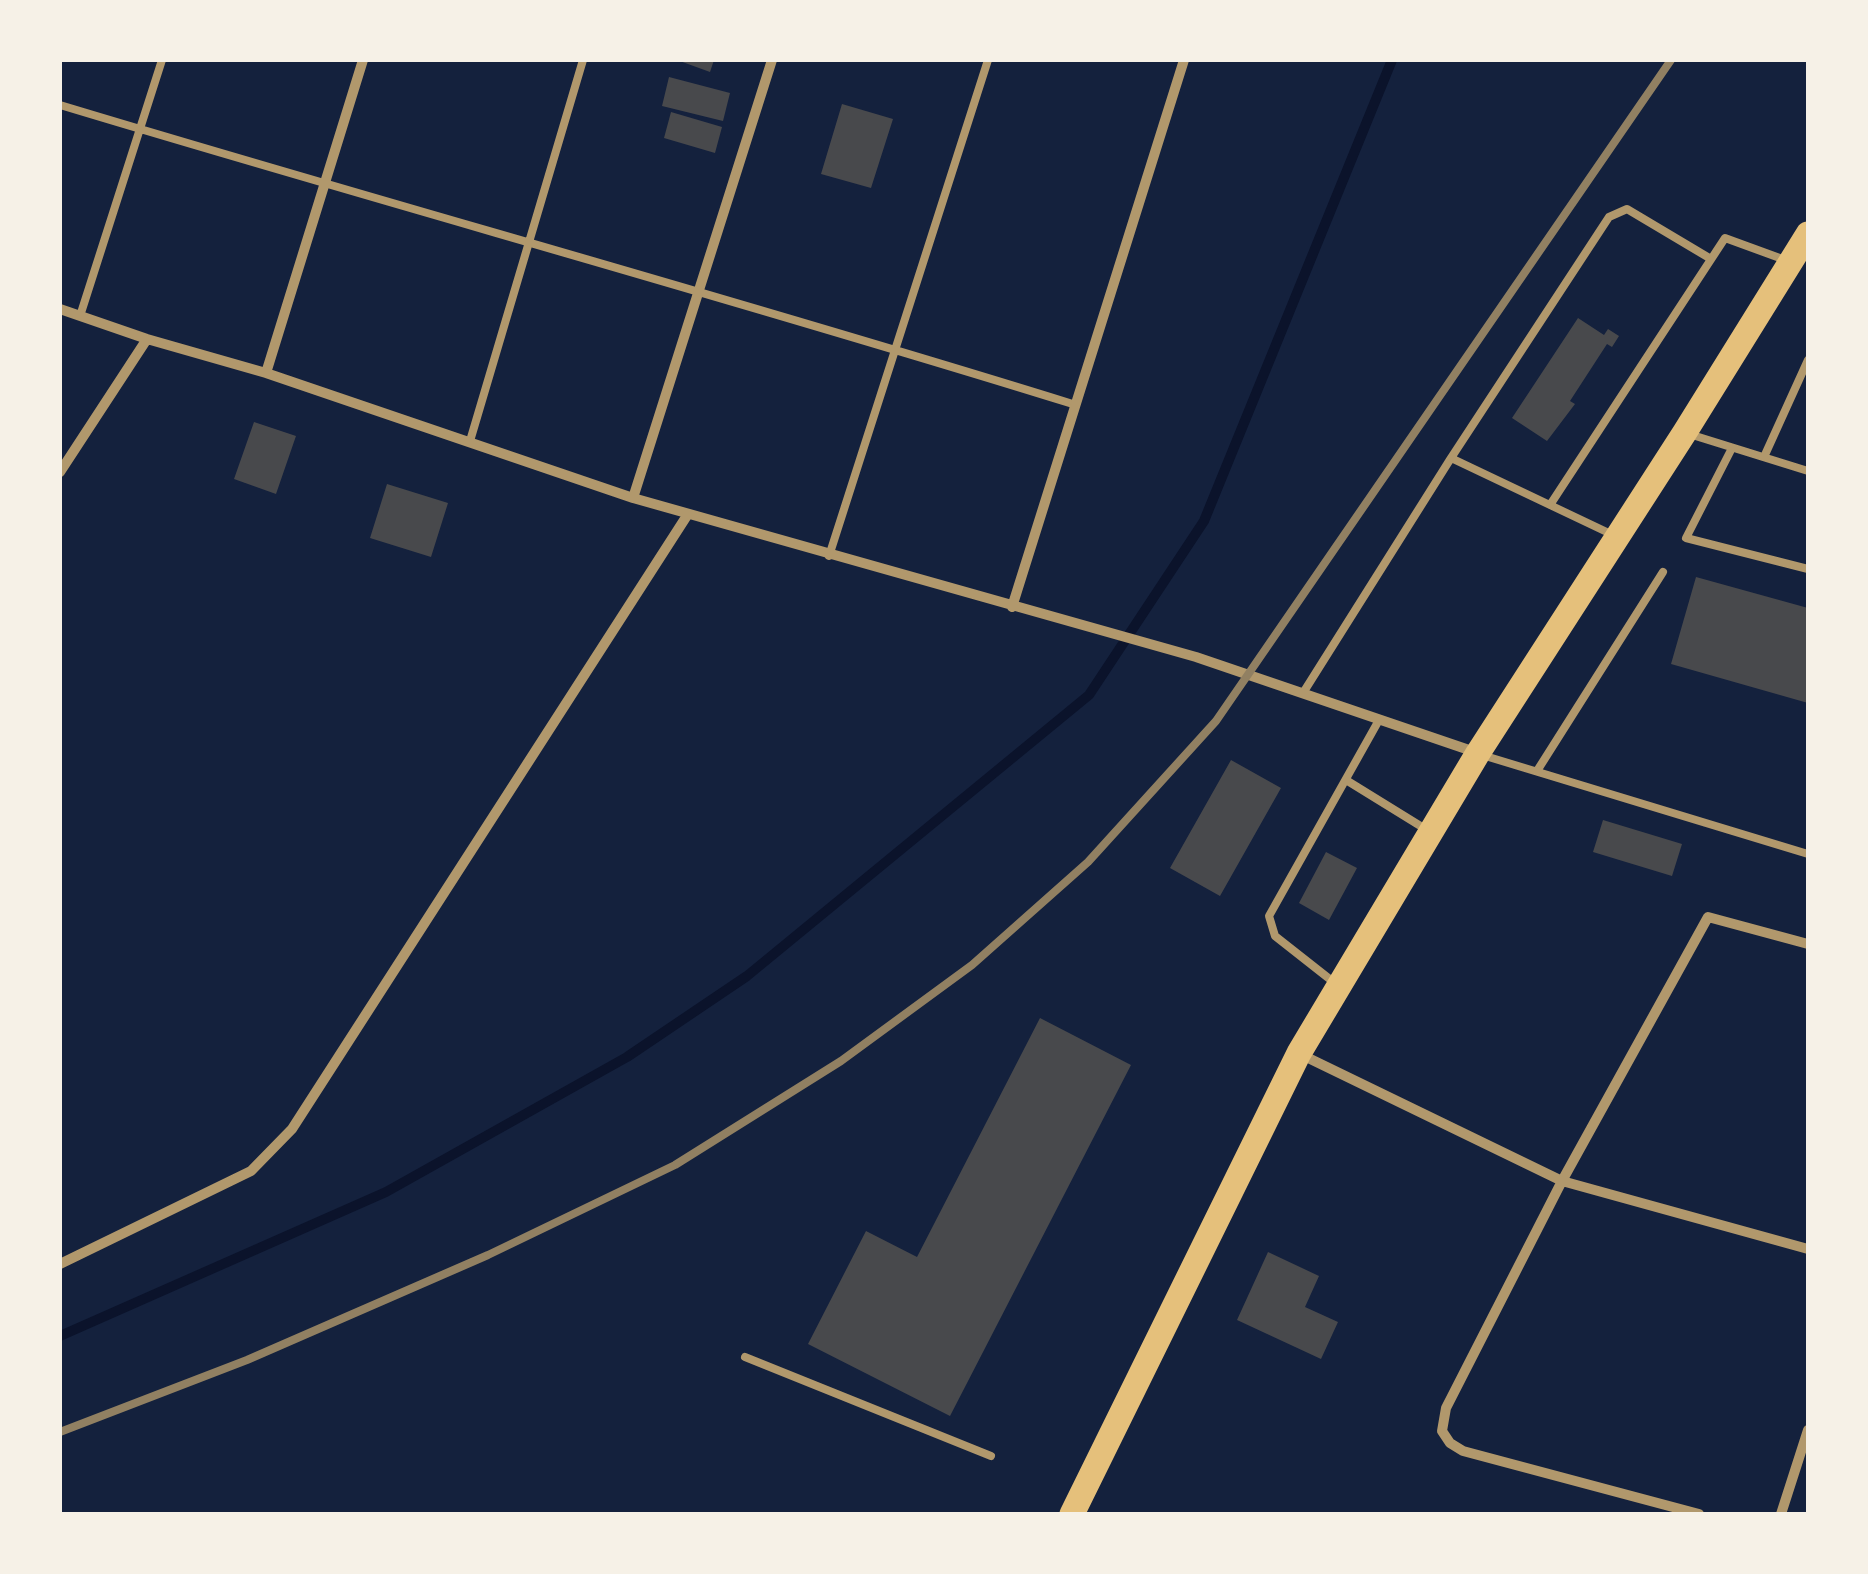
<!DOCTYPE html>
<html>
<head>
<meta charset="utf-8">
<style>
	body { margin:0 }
	#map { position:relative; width:1868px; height:1574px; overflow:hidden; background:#14213d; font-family:Signika,sans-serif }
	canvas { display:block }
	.frame { position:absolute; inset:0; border:62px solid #f6f1e7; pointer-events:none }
</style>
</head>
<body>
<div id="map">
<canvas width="1868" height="1574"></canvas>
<div class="frame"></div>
</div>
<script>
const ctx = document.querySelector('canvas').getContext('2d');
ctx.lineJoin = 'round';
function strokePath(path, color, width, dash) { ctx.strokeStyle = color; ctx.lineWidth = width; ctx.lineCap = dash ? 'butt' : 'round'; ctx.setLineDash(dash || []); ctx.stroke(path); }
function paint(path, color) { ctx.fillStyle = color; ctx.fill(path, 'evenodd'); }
const stream = new Path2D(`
	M 60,1336 L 386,1192 L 627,1057 L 747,976 L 1089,695 L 1204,521 L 1392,60`);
const building = new Path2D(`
	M 677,60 L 714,60 L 710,72 Z
	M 669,77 L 730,93 L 723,121 L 662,106 Z
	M 842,104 L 893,119 L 871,188 L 821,174 Z
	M 671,112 L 722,127 L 715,153 L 664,138 Z
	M 1578,318 L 1604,335 L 1608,329 L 1619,336 L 1612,347 L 1607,344 L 1570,401 L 1575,404 L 1547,441 L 1512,418 Z
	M 254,422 L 296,436 L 276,494 L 234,479 Z
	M 387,484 L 448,503 L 431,557 L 370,538 Z
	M 1696,577 L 1808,608 L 1808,703 L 1671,664 Z
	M 1231,760 L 1281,788 L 1220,896 L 1170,868 Z
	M 1603,820 L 1682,844 L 1672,876 L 1593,852 Z
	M 1326,852 L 1357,868 L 1329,920 L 1299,903 Z
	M 1040,1018 L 1131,1065 L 950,1416 L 808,1344 L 866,1231 L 917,1257 Z
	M 1268,1252 L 1319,1276 L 1305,1307 L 1338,1322 L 1321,1359 L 1237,1320 Z`);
const service = new Path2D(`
	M 60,105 C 398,207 739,300 1076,405
	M 80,316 L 162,60
	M 1689,434 L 1808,471
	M 470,441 L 583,60
	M 1731,450 L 1686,538 L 1808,569
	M 1764,457 L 1808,360
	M 1451,458 L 1609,217 L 1627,209 L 1711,259
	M 1550,505 L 1725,238 L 1788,261
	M 829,556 L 988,60
	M 1303,693 L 1451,458 L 1611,534
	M 1482,755 L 1808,854
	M 1537,771 L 1663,572
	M 1346,780 L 1427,830
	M 1336,984 L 1275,936 L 1269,916 L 1379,720
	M 745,1357 L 991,1456`);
const minor = new Path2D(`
	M 60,309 L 147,339 L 266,373 L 633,498 L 1196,657 L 1475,752
	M 266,373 L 363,60
	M 60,472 L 147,339
	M 633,498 L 772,60
	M 1012,607 L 1184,60
	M 1300,1054 L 1562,1181 L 1808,1249
	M 60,1264 L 251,1171 L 292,1129 L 688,514
	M 1699,1514 L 1463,1451 L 1450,1443 L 1442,1431 L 1446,1408 L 1562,1181 L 1708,917 L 1808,944
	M 1781,1514 L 1808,1430`);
const primary = new Path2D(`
	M 1072,1514 L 1299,1053 L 1478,753 L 1685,432 L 1808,234`);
const rail = new Path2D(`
	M 60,1432 L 247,1360 L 488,1255 L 675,1165 L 841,1061 L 972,965 L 1088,862 L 1216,721 L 1671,60`);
strokePath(stream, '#0b132b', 10);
paint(building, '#48494c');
strokePath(service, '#b1986c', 8);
strokePath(minor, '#b1986c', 10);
strokePath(primary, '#e5c07b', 25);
strokePath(rail, '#918062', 8);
</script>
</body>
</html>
